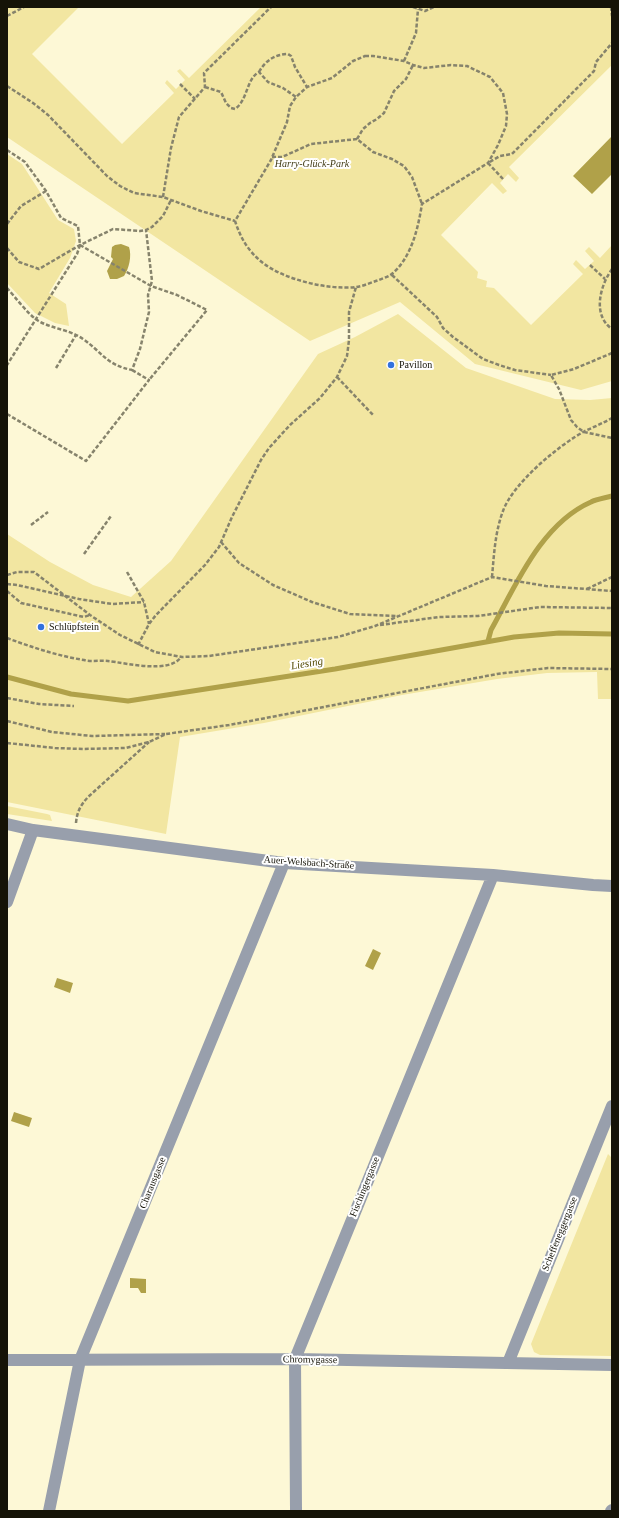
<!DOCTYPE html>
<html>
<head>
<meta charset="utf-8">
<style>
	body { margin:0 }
	#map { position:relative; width:619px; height:1518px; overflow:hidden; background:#fdf8d6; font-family:Georgia,serif }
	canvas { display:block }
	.frame { position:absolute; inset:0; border:8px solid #151307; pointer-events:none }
</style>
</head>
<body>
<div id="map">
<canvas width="619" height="1518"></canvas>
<div class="frame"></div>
</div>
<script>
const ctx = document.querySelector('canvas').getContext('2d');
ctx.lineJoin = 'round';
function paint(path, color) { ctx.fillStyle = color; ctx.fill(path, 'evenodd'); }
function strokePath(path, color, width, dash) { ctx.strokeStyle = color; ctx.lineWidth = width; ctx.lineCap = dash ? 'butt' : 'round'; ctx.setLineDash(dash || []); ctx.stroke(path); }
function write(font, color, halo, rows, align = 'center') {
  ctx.font = font + ' Georgia,serif'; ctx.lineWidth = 4; ctx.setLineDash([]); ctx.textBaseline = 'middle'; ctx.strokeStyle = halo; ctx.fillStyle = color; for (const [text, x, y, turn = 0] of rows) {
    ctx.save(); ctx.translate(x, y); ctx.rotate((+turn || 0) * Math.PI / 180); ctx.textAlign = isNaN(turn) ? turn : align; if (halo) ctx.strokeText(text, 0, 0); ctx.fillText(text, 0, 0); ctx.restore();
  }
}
const green = new Path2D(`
	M 7,7 L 79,7 L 32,54 L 122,144 L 174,93 L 165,83 L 167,80 L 176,89 L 185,80 L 177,71 L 180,69 L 189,78 L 261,7 L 612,7 L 612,65 L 509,167 L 519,178 L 516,182 L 508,174 L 500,183 L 507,191 L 503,194 L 492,183 L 441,235 L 478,272 L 477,278 L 487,281 L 486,287 L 494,288 L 531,325 L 583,274 L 573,264 L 576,260 L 585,269 L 594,261 L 585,251 L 589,247 L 600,258 L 612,245 L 612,381 L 581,390 L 475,364 L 400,302 L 310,341 L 7,137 Z
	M 7,154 L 22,164 L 58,220 L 74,229 L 76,241 L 70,258 L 49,293 L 66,304 L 69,326 L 55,323 L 35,313 L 7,283 Z
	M 398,314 L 466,368 L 555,399 L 590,400 L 612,398 L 612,699 L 598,699 L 597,672 L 547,673 L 497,679 L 402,695 L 264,723 L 180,737 L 166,834 L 7,802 L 7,534 L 50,562 L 93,585 L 131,597 L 171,561 L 318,354 L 355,337 Z
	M 7,806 L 47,814 L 50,815 L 52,821 L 7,814 Z
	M 608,1154 L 612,1158 L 612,1356 L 540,1355 L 534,1352 L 531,1344 Z`);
const water = new Path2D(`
	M 612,136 L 612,174 L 592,194 L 573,176 Z
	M 121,244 L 129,247 C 132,256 129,269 124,276 L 117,279 L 110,279 L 107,271 L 113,259 L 111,257 L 112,247 L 115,245 Z
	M 373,949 L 381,953 L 373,970 L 365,966 Z
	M 57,978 L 73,983 L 70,993 L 54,987 Z
	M 14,1112 L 32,1118 L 29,1127 L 11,1121 Z
	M 130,1278 L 146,1279 L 146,1293 L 141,1293 L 138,1288 L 130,1288 Z`);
const stream = new Path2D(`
	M 488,641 L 491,630 C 516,585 541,524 591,502 C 597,499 605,498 612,496
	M 7,677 L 71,694 L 128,701 L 335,669 L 514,637 L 559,633 L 612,634`);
const path = new Path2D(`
	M 413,7 L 425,11 L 434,7
	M 611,7 L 612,16
	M 7,16 L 24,7
	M 365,56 L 373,56 L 404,61 L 413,65 L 424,68 L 451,65 L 467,66 L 490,77 L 503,93 L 507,114 L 506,126 L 498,145 L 488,163 L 422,204 C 418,228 412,256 393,273 C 390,276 384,278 379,280 C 372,282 364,286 356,287 C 328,290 285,280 263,263 C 248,251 241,239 235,221 L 271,160 L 287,122 L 290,106 L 296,97 L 307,87 L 332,78 L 353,61 Z
	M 404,61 L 416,33 L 418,9
	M 259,72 C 265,61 275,54 288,54 L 291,56 L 295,67 L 307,87
	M 180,84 L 195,99
	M 7,86 L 33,103 L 48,115 L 107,176 L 120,186 L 134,193 L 163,197 L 201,211 L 235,221
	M 205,87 L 221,92 L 226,103 L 231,108 L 235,109 C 248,100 246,79 259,72 L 268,82 L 283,88 L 296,97
	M 357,139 L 363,129 L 370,123 L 377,119 L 384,113 L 394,91 L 406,79 L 413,65
	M 7,150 L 25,162 L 46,191 L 61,218 L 78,226 L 80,245 L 77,254 L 7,365
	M 272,157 L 282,157 L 311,144 L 357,139 L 373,152 L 392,159 L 404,166 L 412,177 L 422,204
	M 503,179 L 488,163 L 500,156 L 512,154 L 594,71 L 596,62 L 612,43
	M 163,197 L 171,148 L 179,117 L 205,87 L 204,73 L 271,7
	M 7,224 L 21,206 L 46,191
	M 80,245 L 151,286 L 177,295 L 207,310 L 149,380
	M 7,248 L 19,262 L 39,269 L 80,245 L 113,229 L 140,231 L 146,230 L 152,227 L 163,216 L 171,200
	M 590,265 L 605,279
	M 612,269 C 600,286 592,315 612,329
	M 392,275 L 437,317 L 443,328 L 453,337 L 483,359 L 499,365 L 515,370 L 551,375
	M 7,288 C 15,297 28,314 37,320 C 51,329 69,329 83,339 C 102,352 106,365 132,370 L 140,349 L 149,312 L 148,295 L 152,281 L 146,230
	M 612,353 L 574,369 L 551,375 L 559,389 L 571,420 L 577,427 L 584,432 L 612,438
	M 56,368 L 76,335
	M 337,377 L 374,416
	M 7,414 L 86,461 L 149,380 L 132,370
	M 31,525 L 48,512
	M 221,542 L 239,563 L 273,585 L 312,602 L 350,614 L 398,616
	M 84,554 L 111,516
	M 127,572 L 144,602 L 149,624
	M 7,575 L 17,572 L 34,572 L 90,615 L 120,635 L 155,652 L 182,657 L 209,656 L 338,637 L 375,626 L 492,577 L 546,586 L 612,591
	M 492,577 C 494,555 495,532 503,511 C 513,483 559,445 585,431 C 594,427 603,423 612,418
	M 7,584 L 17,585 L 79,599 L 112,604 L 144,602
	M 587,589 L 612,577
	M 7,591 L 21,603 L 84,617 L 90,615
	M 380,625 L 439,617 L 478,616 L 540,607 L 612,608
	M 7,638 C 31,647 58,656 84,660 C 92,662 100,660 108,661 C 126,663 170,674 181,657
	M 138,645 L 149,624 L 156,615 L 205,565 L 219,547 L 232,517 L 261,460 L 269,448 L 290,425 L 320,398 L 337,377 L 347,356 L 349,340 L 349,312 L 356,287
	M 7,698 L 39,704 L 74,706
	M 7,721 L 52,732 L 92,736 L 165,734
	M 7,743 L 55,748 L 83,749 L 126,748 L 149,742 L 166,734 L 229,725 L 497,674 L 548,668 L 612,669
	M 76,823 C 77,811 81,805 88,797 L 149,742`);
const minor = new Path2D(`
	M 7,824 L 33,830 L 284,863 L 493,875 L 593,885 L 612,886
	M 7,902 L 33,830
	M 7,1360 L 295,1359 L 612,1365
	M 508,1363 L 612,1106
	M 49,1511 L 80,1360 L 284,863
	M 296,1511 L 295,1359 L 493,875
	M 611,1511 L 612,1510`);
const markers = [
	[391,365,4,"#3371de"],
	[41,627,4,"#3371de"]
];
const parkNames = [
	["Harry-Glück-Park",312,164]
];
const poiNames = [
	["Pavillon",399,365],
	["Schlüpfstein",49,627]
];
const streetNames = [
	["Auer-Welsbach-Straße",309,863,4],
	["Charausgasse",153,1183,-68],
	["Fischingergasse",365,1187,-68],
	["Scheffeneggergasse",560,1234,-68],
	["Chromygasse",310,1360,1]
];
const waterNames = [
	["Liesing",307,664,-9]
];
paint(green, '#f2e6a1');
paint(water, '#b0a149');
strokePath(stream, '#b0a149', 5);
strokePath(path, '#86836c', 2.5, [4, 2]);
strokePath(minor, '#989fac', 12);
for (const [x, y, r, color] of markers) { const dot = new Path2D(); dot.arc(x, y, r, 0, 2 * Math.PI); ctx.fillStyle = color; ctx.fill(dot); strokePath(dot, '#fff', 1.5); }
write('italic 10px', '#423c16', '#fff', parkNames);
write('10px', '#151307', '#fff', poiNames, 'left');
write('10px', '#151307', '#fff', streetNames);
write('italic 11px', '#524800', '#fff', waterNames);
</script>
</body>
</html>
